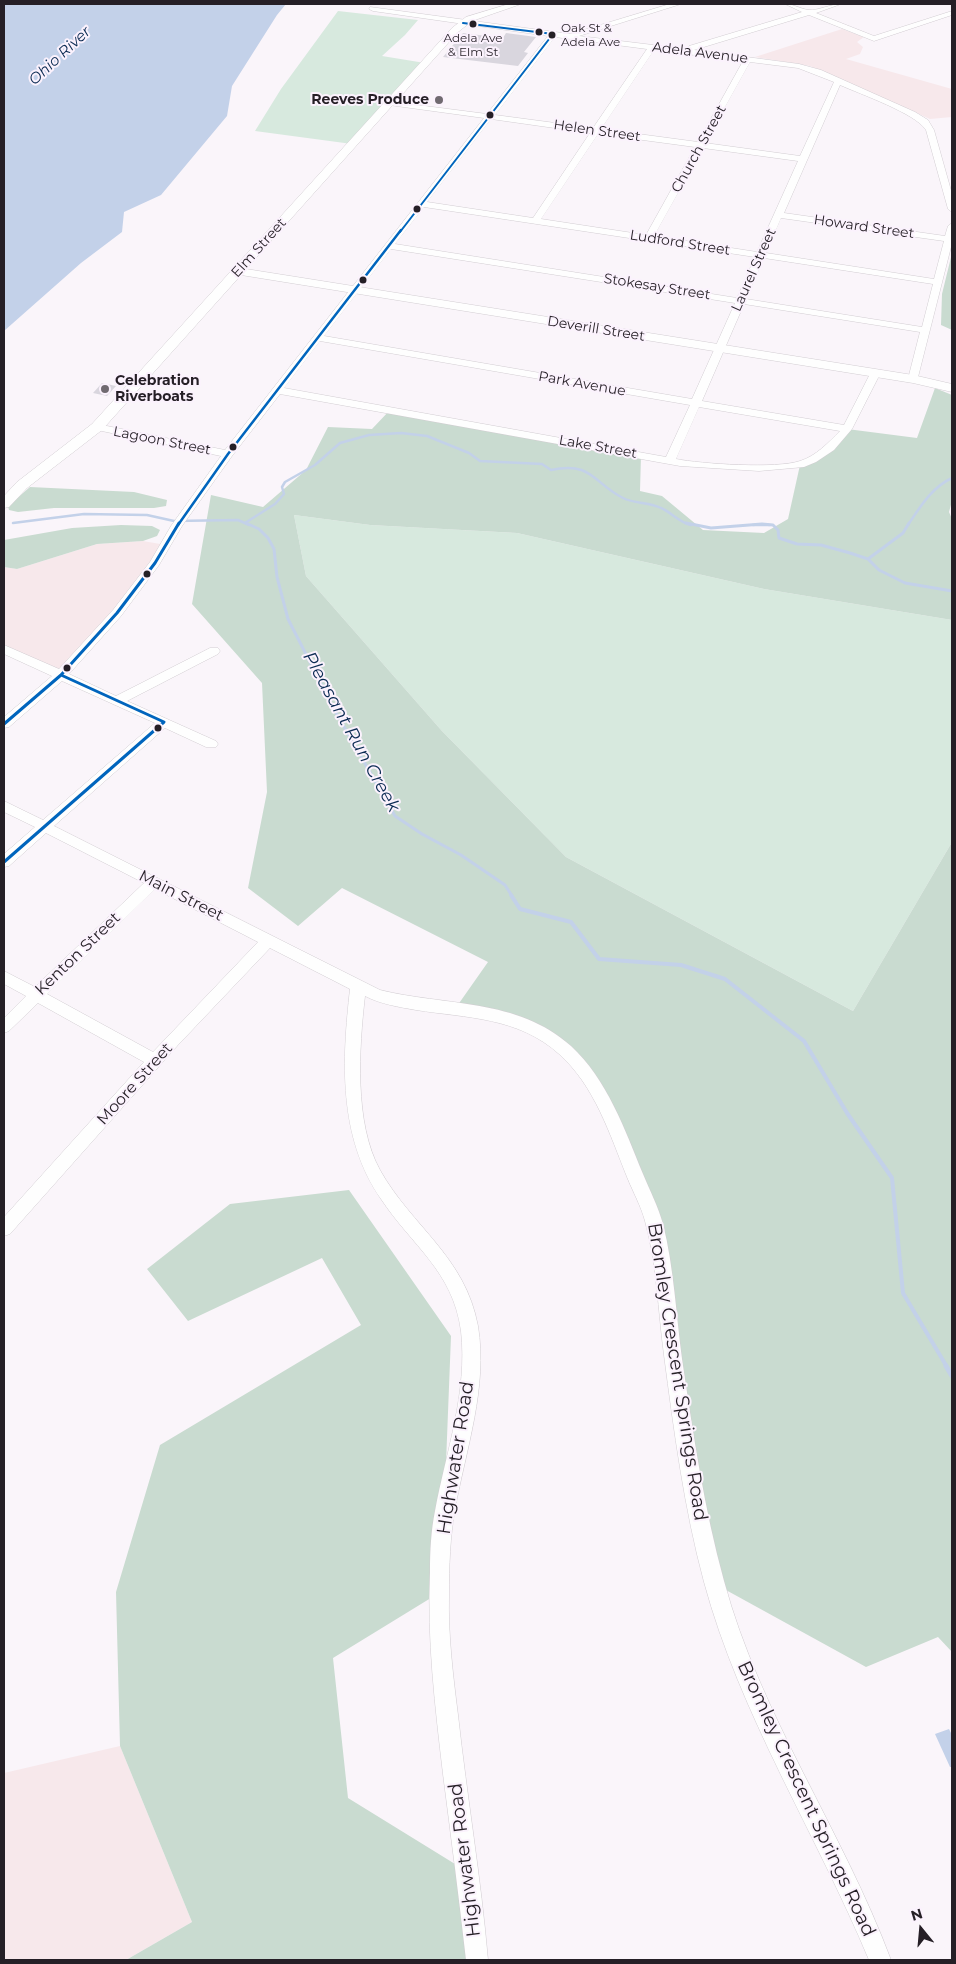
<!DOCTYPE html>
<html>
<head>
<meta charset="utf-8">
<style>
	body { margin:0 }
	#map { position:relative; width:956px; height:1964px; overflow:hidden; background:#faf5fa; font-family:Montserrat,sans-serif }
	canvas { display:block }
	.frame { position:absolute; inset:0; border:5px solid #251f26; pointer-events:none }
	.north { position:absolute; left:896px; top:1904px; width:50px; height:50px; -webkit-text-stroke:4px #fbf2fd; paint-order:stroke; rotate:343deg; font-size:14px; font-weight:700; line-height:20px; text-align:center; color:#251f26 }
	.north::after { content:''; display:block; margin:auto; width:18px; height:22px; background:#251f26; clip-path:polygon(50% 0,100% 100%,50% 72%,0 100%) }
</style>
</head>
<body>
<div id="map">
<canvas width="956" height="1964"></canvas>
<div class="frame"></div>
<div class="north">N</div>
</div>
<script>
const ctx = document.querySelector('canvas').getContext('2d');
ctx.lineJoin = 'round';
function paint(path, color) { ctx.fillStyle = color; ctx.fill(path, 'evenodd'); }
function strokePath(path, color, width, dash) { ctx.strokeStyle = color; ctx.lineWidth = width; ctx.lineCap = dash ? 'butt' : 'round'; ctx.setLineDash(dash || []); ctx.stroke(path); }
function write(font, color, halo, rows, align = 'center') {
  ctx.font = font + ' Montserrat,sans-serif'; ctx.lineWidth = 4; ctx.setLineDash([]); ctx.textBaseline = 'middle'; ctx.strokeStyle = halo; ctx.fillStyle = color; for (const [text, x, y, turn = 0] of rows) {
    ctx.save(); ctx.translate(x, y); ctx.rotate((+turn || 0) * Math.PI / 180); ctx.textAlign = isNaN(turn) ? turn : align; if (halo) ctx.strokeText(text, 0, 0); ctx.fillText(text, 0, 0); ctx.restore();
  }
}
const industrial = new Path2D(`
	M 842,29 L 864,37 L 857,42 L 863,47 L 860,54 L 846,59 L 952,89 L 952,117 L 930,119 L 810,66 L 755,57 Z
	M 143,541 L 166,545 L 61,675 L 4,649 L 4,567 L 17,569 L 97,544 Z
	M 120,1746 L 192,1922 L 126,1960 L 4,1960 L 4,1773 Z`);
const green = new Path2D(`
	M 338,11 L 418,20 L 405,35 L 382,56 L 425,63 L 352,144 L 255,131 L 281,89 Z
	M 294,515 L 370,525 L 517,533 L 764,589 L 952,620 L 952,842 L 853,1011 L 566,857 L 442,731 L 306,576 Z`);
const forest = new Path2D(`
	M 952,253 L 952,330 L 941,325 L 942,294 Z
	M 935,388 L 952,395 L 952,501 L 949,512 L 952,519 L 952,620 L 764,589 L 517,533 L 370,525 L 294,515 L 306,576 L 442,731 L 566,857 L 853,1011 L 952,842 L 952,1652 L 938,1637 L 866,1667 L 715,1584 L 655,1226 L 596,1089 L 563,1047 L 516,1019 L 455,1009 L 488,962 L 342,888 L 298,926 L 248,888 L 267,792 L 262,683 L 192,604 L 211,495 L 263,507 L 306,470 L 328,427 L 372,429 L 390,410 L 641,455 L 640,491 L 662,496 L 703,530 L 764,533 L 788,519 L 800,465 L 806,463 L 847,429 L 917,438 Z
	M 30,487 L 134,492 L 167,500 L 166,506 L 154,508 L 54,508 L 18,512 L 9,510 L 8,506 Z
	M 121,525 L 152,526 L 160,530 L 157,536 L 143,541 L 97,544 L 17,569 L 4,567 L 4,540 L 72,528 Z
	M 349,1190 L 451,1336 L 444,1514 L 439,1593 L 333,1658 L 348,1798 L 468,1872 L 477,1960 L 126,1960 L 192,1922 L 120,1746 L 116,1592 L 160,1445 L 361,1325 L 322,1258 L 188,1321 L 147,1269 L 230,1204 Z`);
const water = new Path2D(`
	M 4,4 L 286,4 L 277,15 L 232,86 L 227,116 L 161,195 L 124,212 L 122,232 L 81,263 L 4,331 Z
	M 949,1729 L 952,1735 L 952,1767 L 950,1767 L 935,1734 Z`);
const streamFar3 = new Path2D(`
	M 13,523 L 84,514 L 147,515 L 174,521 L 238,520 L 249,525
	M 245,523 L 275,504 L 284,494 L 282,487 L 285,482 L 315,465 L 340,443 L 369,435 L 401,433 L 427,436 L 469,453 L 480,461 L 542,464 L 551,470 C 592,461 593,483 623,498 C 635,504 649,502 661,508 C 671,512 680,523 691,525
	M 753,525 L 770,525
	M 908,525 C 920,507 932,487 952,478`);
const streamFar2 = new Path2D(`
	M 246,523 L 259,529 L 268,538 L 274,549 L 277,577 L 288,619 L 335,711 L 395,816 L 422,834 L 461,855 L 505,885 L 512,896
	M 686,523 L 711,528 L 762,524 L 773,525 L 778,530 L 779,538 L 797,544 L 821,545 L 850,553 L 868,559 L 879,570 L 905,583 L 952,591
	M 868,559 L 903,533 L 909,523`);
const streamFar1 = new Path2D(`
	M 511,895 L 520,909 L 571,922 L 599,959 L 681,965 L 725,979 L 804,1041 L 847,1113 L 892,1178 L 903,1293 L 947,1367`);
const stream = new Path2D(`
	M 946,1366 L 952,1376`);
const building = new Path2D(`
	M 463,33 L 503,38 L 506,33 L 536,37 L 524,52 L 528,53 L 518,66 L 443,57 Z
	M 102,383 L 116,386 L 107,396 L 93,393 Z`);
const minor = new Path2D(`
	M 670,4 L 681,4 L 579,36 L 686,49 L 689,46 L 802,12 L 785,4 C 794,4 800,9 809,10 C 817,11 831,4 841,4 L 816,13 L 874,36 L 952,11 L 952,15 L 874,41 L 809,15 L 694,50 L 799,64 L 821,70 L 915,112 L 928,120 L 934,130 L 952,194 L 952,212 L 948,209 L 926,130 C 915,113 860,94 840,85 L 784,213 L 945,236 L 948,226 L 952,223 L 952,243 L 917,381 L 913,382 L 908,379 L 920,332 L 744,304 L 702,401 L 844,425 L 871,372 L 875,371 L 880,374 L 852,429 L 834,450 L 816,462 L 804,467 L 759,471 L 680,466 L 280,394 L 232,456 L 182,526 L 159,565 L 121,616 L 69,674 L 116,696 L 210,648 L 218,648 L 220,651 L 218,654 L 127,701 L 216,741 L 218,744 L 216,747 L 206,747 L 165,728 L 54,826 L 380,990 C 444,1006 518,998 571,1046 C 607,1079 625,1130 643,1174 C 650,1191 658,1206 663,1224 C 674,1268 676,1314 682,1359 C 693,1433 704,1508 724,1581 C 760,1715 843,1831 891,1960 L 869,1960 C 816,1833 740,1715 704,1582 C 684,1508 674,1431 664,1355 C 658,1311 657,1264 645,1221 C 641,1206 633,1192 627,1177 C 610,1135 595,1086 559,1054 C 518,1017 467,1018 416,1010 C 399,1007 380,1004 365,996 C 359,1048 354,1123 380,1170 C 412,1227 465,1256 478,1326 C 488,1387 466,1449 455,1509 C 450,1537 449,1566 449,1595 C 448,1635 453,1675 458,1715 C 467,1797 481,1878 488,1960 L 466,1960 C 459,1898 451,1836 443,1774 C 435,1706 427,1640 430,1572 C 430,1551 431,1531 435,1511 C 446,1452 468,1392 461,1331 C 453,1271 412,1246 381,1199 C 338,1137 342,1060 350,989 L 270,948 L 178,1045 L 10,1234 L 4,1236 L 4,1217 L 144,1062 L 38,1003 L 9,1031 L 4,1033 L 4,1018 L 26,996 L 4,984 L 4,971 L 35,987 L 144,883 L 46,833 L 9,866 L 4,867 L 4,854 L 35,827 L 4,812 L 4,801 L 43,820 L 155,723 L 62,681 L 9,727 L 4,728 L 4,717 L 52,676 L 4,654 L 4,645 L 59,669 L 113,610 L 150,562 L 171,526 L 221,456 L 97,430 L 92,427 L 97,424 L 225,450 L 484,118 L 389,105 L 386,105 L 386,101 L 487,114 L 548,36 L 373,11 L 369,9 L 370,7 L 570,34 ZM 555,37 L 647,49 L 593,128 L 495,115 ZM 654,50 L 743,61 L 698,142 L 601,129 ZM 750,62 L 798,68 L 834,82 L 800,156 L 705,143 ZM 491,119 L 590,133 L 533,218 L 427,202 ZM 598,134 L 695,147 L 646,235 L 541,219 ZM 703,148 L 798,161 L 757,252 L 654,236 ZM 424,207 L 755,257 L 737,298 L 395,244 ZM 781,218 L 944,241 L 934,279 L 766,253 ZM 391,249 L 735,303 L 692,399 L 324,336 ZM 764,258 L 933,284 L 922,327 L 746,299 ZM 320,341 L 690,405 L 666,457 L 284,388 ZM 699,407 L 840,431 C 828,443 816,456 800,461 C 777,469 701,464 676,459 ZM 155,889 L 258,942 L 153,1052 L 47,994 Z`);
const major = new Path2D(`
	M 509,4 L 521,4 L 472,21 L 458,32 L 246,269 L 913,375 L 952,384 L 952,392 L 913,383 L 241,275 L 102,430 L 27,488 L 9,507 L 4,508 L 4,496 L 17,482 L 92,424 L 452,28 L 466,17 Z`);
const bus1Far2 = new Path2D(`
	M 463,23 L 553,34
	M 400,232 L 553,34`);
const bus1Far1 = new Path2D(`
	M 178,525 L 228,454 L 401,230`);
const bus1 = new Path2D(`
	M 4,724 L 61,675 L 117,613 L 155,563 L 179,523
	M 4,862 L 164,722 L 61,675`);
const markers = [
	[473,24,4.5,"#251f26"],
	[539,32,4.5,"#251f26"],
	[552,35,4.5,"#251f26"],
	[439,100,5,"#706a70"],
	[490,115,4.5,"#251f26"],
	[417,209,4.5,"#251f26"],
	[363,280,4.5,"#251f26"],
	[105,389,5,"#706a70"],
	[233,447,4.5,"#251f26"],
	[147,574,4.5,"#251f26"],
	[67,668,4.5,"#251f26"],
	[158,728,4.5,"#251f26"]
];
const farBusnames = [
	["Oak St &",561,28],
	["Adela Ave",561,42],
	["Adela Ave",473,38,"center"],
	["& Elm St",473,52,"center"]
];
const farStreetnames = [
	["Adela Avenue",700,53,7],
	["Helen Street",597,131,8],
	["Church Street",699,149,-61],
	["Howard Street",864,227,8],
	["Ludford Street",680,243,9],
	["Elm Street",259,248,-48],
	["Laurel Street",754,270,-66],
	["Stokesay Street",657,287,9],
	["Deverill Street",596,329,9],
	["Park Avenue",582,384,10],
	["Lagoon Street",162,441,11],
	["Lake Street",598,447,10]
];
const farPoinames = [
	["Reeves Produce",429,100],
	["Celebration",115,381,"left"],
	["Riverboats",115,397,"left"]
];
const farWaternames = [
	["Ohio River",60,56,-43]
];
const streetNames = [
	["Main Street",181,896,27],
	["Kenton Street",78,954,-44],
	["Moore Street",135,1084,-48]
];
const waterNames = [
	["Pleasant Run Creek",351,732,61]
];
const nearStreetnames = [
	["Bromley Crescent Springs Road",677,1372,81],
	["Highwater Road",456,1458,-81],
	["Bromley Crescent Springs Road",806,1799,65],
	["Highwater Road",465,1860,-97]
];
paint(industrial, '#f7e8eb');
paint(green, '#d7e9de');
paint(forest, '#c9dbd0');
paint(water, '#c3d1e9');
strokePath(streamFar3, '#c3d1e9', 2.5);
strokePath(streamFar2, '#c3d1e9', 3);
strokePath(streamFar1, '#c3d1e9', 4);
strokePath(stream, '#c3d1e9', 5);
paint(building, '#d9d6de');
strokePath(minor, '#d2cdd2', 1);
strokePath(major, '#d2cdd2', 1);
paint(minor, '#fefefe');
paint(major, '#fefefe');
strokePath(bus1Far2, '#0065bd', 2);
strokePath(bus1Far1, '#0065bd', 2.5);
strokePath(bus1, '#0065bd', 3);
for (const [x, y, r, color] of markers) { const dot = new Path2D(); dot.arc(x, y, r, 0, 2 * Math.PI); ctx.fillStyle = color; ctx.fill(dot); strokePath(dot, '#fbf2fd', 2); }
write('12px', '#251f26', '#fbf2fd', farBusnames, 'left');
write('14px', '#251f26', '#fbf2fd', farStreetnames);
write('bold 14px', '#251f26', '#fbf2fd', farPoinames, 'right');
write('italic 15px', '#0a2a52', '#fbf2fd', farWaternames);
write('16px', '#251f26', '#fbf2fd', streetNames);
write('italic 18px', '#0a2a52', '#fbf2fd', waterNames);
write('19px', '#251f26', '#fbf2fd', nearStreetnames);
</script>
</body>
</html>
